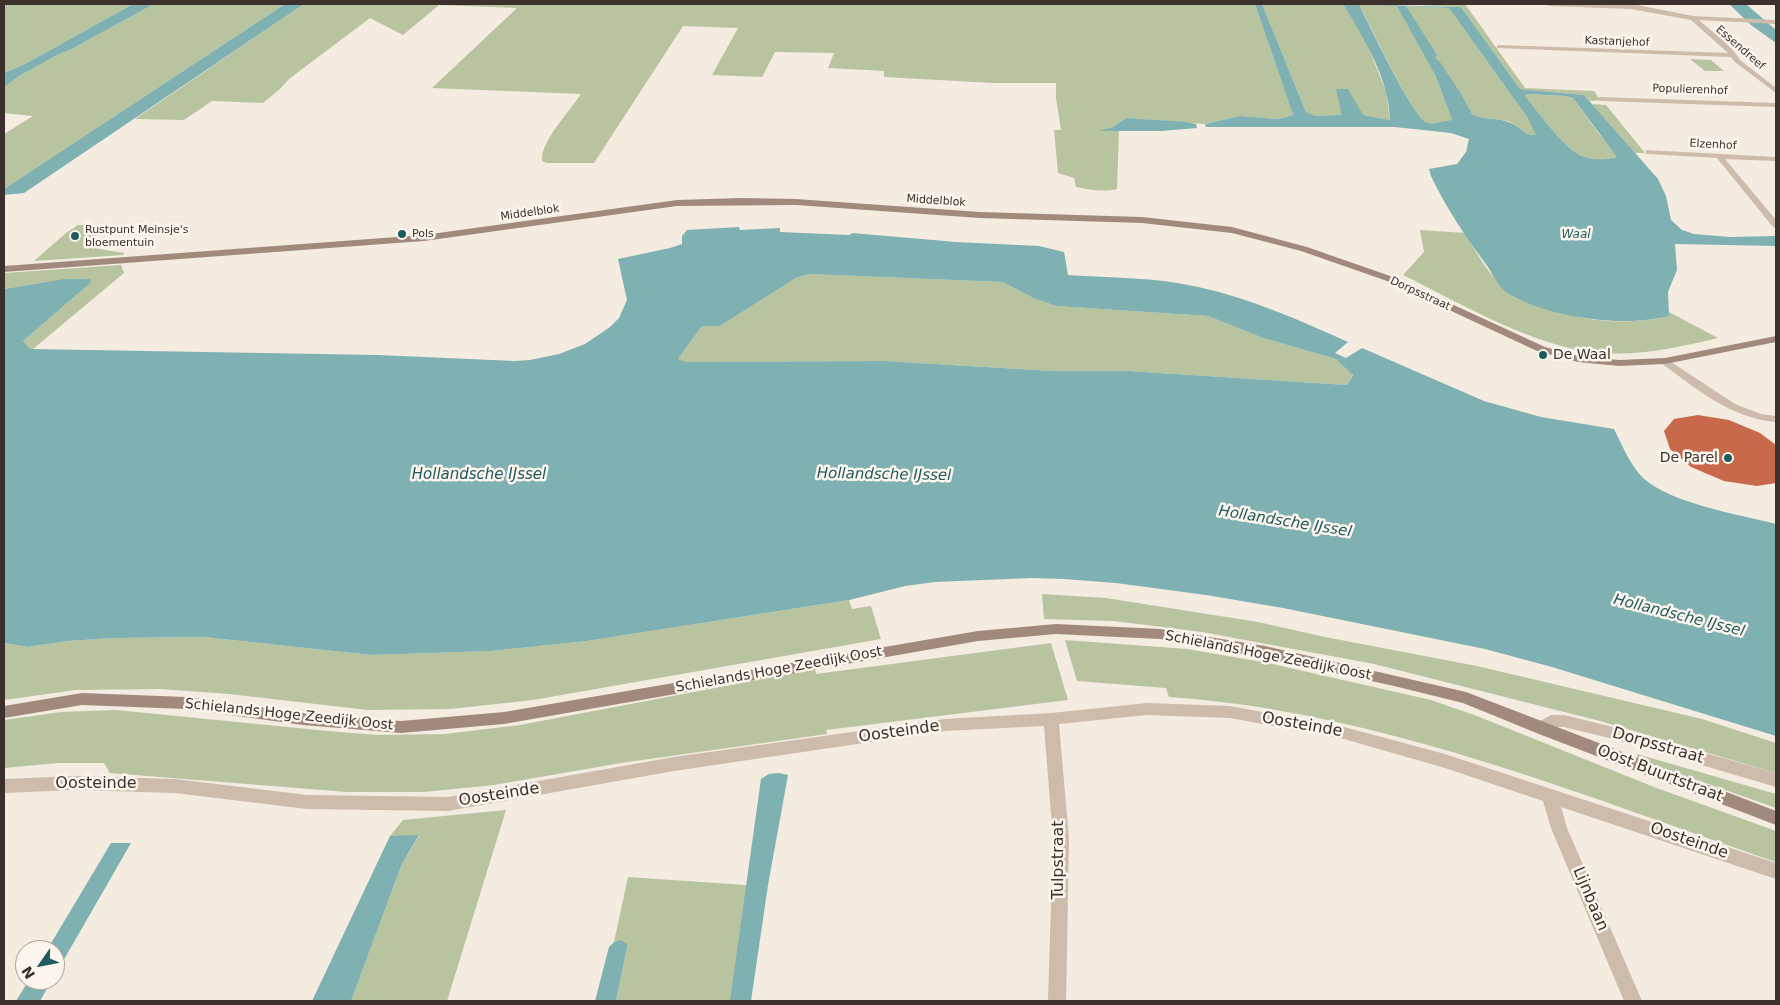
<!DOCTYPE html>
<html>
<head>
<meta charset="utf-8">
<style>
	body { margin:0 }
	#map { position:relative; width:1780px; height:1005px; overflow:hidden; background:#f4ebe1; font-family:"DejaVu Sans",sans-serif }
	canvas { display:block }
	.frame { position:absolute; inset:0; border:5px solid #3b302b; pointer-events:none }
	.north { position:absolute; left:15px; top:940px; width:50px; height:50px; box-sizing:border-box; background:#fbf5ee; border:1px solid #aea6a0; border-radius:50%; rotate:237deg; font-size:14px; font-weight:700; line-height:20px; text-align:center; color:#3b302b }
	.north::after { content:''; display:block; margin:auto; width:18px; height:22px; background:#1f5a5e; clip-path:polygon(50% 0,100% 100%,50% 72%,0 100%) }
</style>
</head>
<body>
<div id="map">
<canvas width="1780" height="1005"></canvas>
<div class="frame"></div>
<div class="north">N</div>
</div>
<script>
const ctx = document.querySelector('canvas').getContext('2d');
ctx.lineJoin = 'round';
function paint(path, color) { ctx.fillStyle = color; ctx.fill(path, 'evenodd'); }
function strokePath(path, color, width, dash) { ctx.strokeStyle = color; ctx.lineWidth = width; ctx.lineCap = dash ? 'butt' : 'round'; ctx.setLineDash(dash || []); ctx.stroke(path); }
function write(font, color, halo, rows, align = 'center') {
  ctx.font = font + ' "DejaVu Sans",sans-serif'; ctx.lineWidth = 5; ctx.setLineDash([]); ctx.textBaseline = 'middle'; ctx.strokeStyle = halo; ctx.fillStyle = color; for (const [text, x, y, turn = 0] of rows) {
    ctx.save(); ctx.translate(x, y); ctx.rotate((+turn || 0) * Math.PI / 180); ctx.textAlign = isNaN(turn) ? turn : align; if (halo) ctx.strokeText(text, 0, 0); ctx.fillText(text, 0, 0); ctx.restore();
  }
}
const green = new Path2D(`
	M 4,4 L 133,4 L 25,64 L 4,73 Z
	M 154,4 L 285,4 L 4,189 L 4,134 L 33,116 L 4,113 L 4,87 L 19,76 L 61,53 L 68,51 Z
	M 304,4 L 1255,4 L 1293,115 L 1278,119 L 1240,116 L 1205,124 L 1126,118 L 1113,127 L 1102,131 L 1119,131 L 1117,189 C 1104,192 1089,190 1076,187 L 1074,178 L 1058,173 L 1054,130 L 1061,130 L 1056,98 L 1056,83 L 993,83 L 884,77 L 884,71 L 828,68 L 834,53 L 775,52 L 762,77 L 712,75 L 738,28 L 683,26 L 594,163 L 547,163 L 542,161 C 540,142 570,111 581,94 L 432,88 L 517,8 L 439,5 L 403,35 L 370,18 L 289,79 L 281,88 L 263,103 L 212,101 L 184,120 L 135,119 Z
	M 1262,4 L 1343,4 L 1366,42 L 1386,91 L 1390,120 L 1363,115 L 1316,116 L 1306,112 Z
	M 1359,4 L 1397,5 L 1436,77 L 1452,120 C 1443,120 1434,126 1426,122 C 1412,115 1369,23 1359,4 Z
	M 1396,4 L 1465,4 L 1525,88 L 1594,91 L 1600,100 L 1590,101 L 1584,95 L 1520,89 L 1461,7 Z
	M 1406,6 L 1449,8 L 1527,117 L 1537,135 C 1523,136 1519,125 1508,121 C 1495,118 1484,120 1472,114 L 1462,95 L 1440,63 L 1436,61 Z
	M 1690,59 L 1711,60 L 1724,71 L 1705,71 Z
	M 1526,94 L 1566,96 L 1573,98 L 1599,134 L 1618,155 L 1617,157 C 1606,160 1592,160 1582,156 C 1564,149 1538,111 1525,96 Z
	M 1592,104 L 1606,105 L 1645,153 L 1635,153 Z
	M 78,225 L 104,225 L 93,240 L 94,245 L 99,249 L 124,253 L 123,255 L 34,261 L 66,233 Z
	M 1420,230 L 1465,233 C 1472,245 1486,270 1495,278 C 1538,317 1614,330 1669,316 L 1669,312 L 1718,338 C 1680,347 1641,356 1601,353 C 1535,348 1462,304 1403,275 L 1424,252 Z
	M 121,265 L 124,273 L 33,349 L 30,349 L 23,341 L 87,286 L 63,279 L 4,289 L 4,273 Z
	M 809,274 L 1003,282 L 1033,298 L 1056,306 L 1208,316 L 1263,338 L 1336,359 L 1353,374 L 1347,385 L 1128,371 L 1054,371 L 884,361 L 687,362 L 678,359 L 702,326 L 720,326 L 796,278 Z
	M 1042,594 L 1106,598 L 1258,622 L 1325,637 L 1477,666 L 1702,719 L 1776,743 L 1776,773 L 1600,721 L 1374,664 L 1202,632 L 1114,621 L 1044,619 Z
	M 849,600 L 852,609 L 871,606 L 881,639 L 533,700 L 450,709 L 368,710 L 229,694 L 161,689 L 76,690 L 4,700 L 4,643 L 27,647 L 68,641 L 114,638 L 204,637 L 371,655 L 491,651 L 587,641 Z
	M 1065,640 L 1187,649 L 1268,663 L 1431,700 L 1477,716 L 1654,787 L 1776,831 L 1776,862 C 1581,795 1377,711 1169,697 L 1166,688 L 1077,681 Z
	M 1051,643 L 1068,700 L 826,730 L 827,734 L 621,763 L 494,785 L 424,792 L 347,792 L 110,773 L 104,763 L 58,763 L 4,768 L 4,720 L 61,712 L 116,710 L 328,731 L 378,735 L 445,734 L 520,725 L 815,669 L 816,674 Z
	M 1637,754 L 1776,794 L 1776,808 L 1638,759 Z
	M 506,810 L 447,1001 L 351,1001 L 402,864 L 419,836 L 390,836 L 403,820 Z
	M 628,877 L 760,886 L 750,1001 L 616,1001 L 627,948 L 620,940 L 614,942 Z`);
const water = new Path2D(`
	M 133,4 L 154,4 L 68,51 L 61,53 L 19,76 L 4,87 L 4,73 L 25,64 Z
	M 285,4 L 304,4 L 24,193 L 4,195 L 4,189 Z
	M 1255,4 L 1262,4 L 1306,112 L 1316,116 L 1342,115 L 1336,89 L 1348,89 L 1363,115 L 1390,120 C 1389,78 1364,39 1343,4 L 1461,7 L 1520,89 L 1584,95 L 1658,179 L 1666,196 L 1671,220 L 1682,230 L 1694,234 L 1730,237 L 1776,236 L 1776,246 L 1675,244 L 1677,270 L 1668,292 L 1669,316 C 1623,328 1547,318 1506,292 C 1498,286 1493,275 1488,267 C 1467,239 1446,208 1431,176 L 1429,169 L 1457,164 L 1466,152 L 1469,139 L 1451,133 L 1395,127 L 1206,127 L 1205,124 L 1240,116 L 1278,119 L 1293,115 ZM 1359,4 L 1397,6 L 1436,77 L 1452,120 C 1443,120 1434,126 1426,122 C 1412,115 1368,23 1359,4 ZM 1406,6 L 1449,8 L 1527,117 L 1536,135 C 1524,136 1521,127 1511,123 C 1499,117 1485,121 1472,114 L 1462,95 L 1440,62 L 1435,58 L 1437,55 ZM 1526,94 L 1566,96 L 1573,98 L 1617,157 C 1606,160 1592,160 1582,156 C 1564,149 1538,111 1525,96 Z
	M 1729,4 L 1746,4 L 1776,30 L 1776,43 L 1751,25 Z
	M 1126,118 L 1186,122 L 1196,124 L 1197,128 L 1161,131 L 1099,131 L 1113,127 Z
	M 739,227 L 740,230 L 780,228 L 780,232 L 850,235 L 852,233 L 956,242 L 1039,246 L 1064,252 L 1068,275 C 1111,278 1155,277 1198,287 C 1250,298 1299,320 1348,342 L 1335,353 L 1346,358 L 1362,348 L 1484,401 L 1541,417 L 1614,429 C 1622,445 1630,465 1643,478 C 1672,504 1738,514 1776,524 L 1776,736 L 1552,667 L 1485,649 L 1283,608 L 1206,595 L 1116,583 L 1064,579 L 1032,578 L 935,582 L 905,586 L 849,600 L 587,641 L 491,651 L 371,655 L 204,637 L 114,638 L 68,641 L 27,647 L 4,643 L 4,289 L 63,279 L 90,279 L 91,282 L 87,286 L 23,341 L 30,349 L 378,355 L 515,361 L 530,360 L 559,354 L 585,344 L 610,327 L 619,318 L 627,300 L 618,259 L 670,248 L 682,244 L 682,236 L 687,230 ZM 809,274 L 1003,282 L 1033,298 L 1056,306 L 1208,316 L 1263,338 L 1336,359 L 1353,375 L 1347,385 L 1128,371 L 1053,371 L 884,361 L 687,362 L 678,359 L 702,326 L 720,326 L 796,278 Z
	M 779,773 L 788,775 L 768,885 L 751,1001 L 730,1001 L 761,779 L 769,774 Z
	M 419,835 L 402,864 L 351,1001 L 312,1001 L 390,836 Z
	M 111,843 L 131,843 L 55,975 L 55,950 L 47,950 Z
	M 620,940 L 627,944 L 627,948 L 616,1001 L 595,1001 L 609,947 L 614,942 Z
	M 29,980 L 52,980 L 40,1001 L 16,1001 Z`);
const building = new Path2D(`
	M 1698,415 L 1729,420 L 1760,433 L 1776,445 L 1776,483 L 1757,486 L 1724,481 L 1691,467 L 1670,449 L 1664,431 L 1674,419 Z`);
const street = new Path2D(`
	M 1546,4 L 1632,4 L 1693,16 L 1776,20 L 1776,24 L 1699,20 C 1713,33 1731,44 1740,60 L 1776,88 L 1776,93 L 1735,62 L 1731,57 L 1497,48 L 1497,46 L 1499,45 L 1728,53 L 1691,20 L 1631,9 L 1549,6 Z
	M 1599,97 L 1776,103 L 1776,107 L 1602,101 L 1599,101 Z
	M 1646,150 L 1776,157 L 1776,161 L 1725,159 L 1776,220 L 1776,228 L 1773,227 L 1717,158 L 1649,154 L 1646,154 Z
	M 1665,358 L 1735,404 L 1761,414 L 1776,416 L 1776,422 C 1730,418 1697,389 1661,363 L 1660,361 Z
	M 1147,703 L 1230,706 L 1344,727 L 1445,754 L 1776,863 L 1776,879 L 1561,807 L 1567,828 L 1642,1001 L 1624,1001 L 1551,828 L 1543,801 L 1445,768 L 1344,739 L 1230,718 L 1147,715 L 1059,724 L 1069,839 L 1066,1001 L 1048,1001 L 1053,839 L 1044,726 L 945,731 L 674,771 L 448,811 L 307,809 L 175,793 L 75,790 L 4,793 L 4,779 L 75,776 L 175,779 L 307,795 L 448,797 L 674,757 L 945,719 L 1051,713 Z
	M 1551,715 L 1564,715 L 1617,728 L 1776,773 L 1776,787 L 1617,740 L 1564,727 L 1554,727 L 1549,734 L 1544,736 L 1539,734 L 1536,730 L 1540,721 Z`);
const secondary = new Path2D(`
	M 741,198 L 796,199 L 980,212 L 1142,217 L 1232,227 L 1307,247 L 1393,277 L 1545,347 L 1578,356 L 1619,360 L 1665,358 L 1776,336 L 1776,342 L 1665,364 L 1619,366 L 1578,362 L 1537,351 L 1387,281 L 1301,251 L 1232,233 L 1142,223 L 980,218 L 796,205 L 677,206 L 424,241 L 4,272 L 4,266 L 424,235 L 677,200 Z
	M 1056,624 L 1160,629 L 1265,646 L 1466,692 L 1776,811 L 1776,825 L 1539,734 L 1463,703 L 1394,686 L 1265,658 L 1160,639 L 1056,634 L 978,641 L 504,724 L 401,733 L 303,725 L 186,709 L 82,705 L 4,718 L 4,706 L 82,693 L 186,697 L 303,713 L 401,721 L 504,712 L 978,631 Z`);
const markers = [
	[402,234,5,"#1f5a5e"],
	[75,236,5,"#1f5a5e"],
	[1543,355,5,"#1f5a5e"],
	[1728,458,5,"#1f5a5e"]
];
const farStreetnames = [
	["Kastanjehof",1617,42,2],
	["Essendreef",1740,48,41],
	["Populierenhof",1690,90,2],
	["Elzenhof",1713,145,3],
	["Middelblok",936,201,4],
	["Middelblok",530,213,-8],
	["Dorpsstraat",1420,294,25]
];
const farPoinames = [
	["Rustpunt Meinsje's",85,230],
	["bloementuin",85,243],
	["Pols",412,234]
];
const farWaternames = [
	["Waal",1576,235]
];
const poiNames = [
	["De Waal",1553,355],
	["De Parel",1718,458,"right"]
];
const streetNames = [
	["Schielands Hoge Zeedijk Oost",1268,656,11],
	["Schielands Hoge Zeedijk Oost",779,670,-10],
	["Schielands Hoge Zeedijk Oost",289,715,6]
];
const waterNames = [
	["Hollandsche IJssel",479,475],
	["Hollandsche IJssel",884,475,1],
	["Hollandsche IJssel",1285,522,9],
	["Hollandsche IJssel",1679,616,14]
];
const nearStreetnames = [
	["Oosteinde",1302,725,10],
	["Oosteinde",899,732,-8],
	["Dorpsstraat",1658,746,16],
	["Oost Buurtstraat",1660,774,21],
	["Oosteinde",96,784],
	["Oosteinde",499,795,-9],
	["Oosteinde",1689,841,19],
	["Tulpstraat",1059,860,-90],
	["Lijnbaan",1590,899,67]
];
paint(green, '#b8c4a0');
paint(water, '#7fb0b2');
paint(building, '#c8694b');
paint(street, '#cdbbac');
paint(secondary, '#a18a7d');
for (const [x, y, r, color] of markers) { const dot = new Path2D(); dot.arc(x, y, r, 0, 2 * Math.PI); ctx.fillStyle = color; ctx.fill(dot); strokePath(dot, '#fbf5ee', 2); }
write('11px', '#3b302b', '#fbf5ee', farStreetnames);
write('11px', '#3b302b', '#fbf5ee', farPoinames, 'left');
write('italic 12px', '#1f5a5e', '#fbf5ee', farWaternames);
write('14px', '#3b302b', '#fbf5ee', poiNames, 'left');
write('14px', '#3b302b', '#fbf5ee', streetNames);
write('italic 15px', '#1f5a5e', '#fbf5ee', waterNames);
write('16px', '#3b302b', '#fbf5ee', nearStreetnames);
</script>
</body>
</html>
